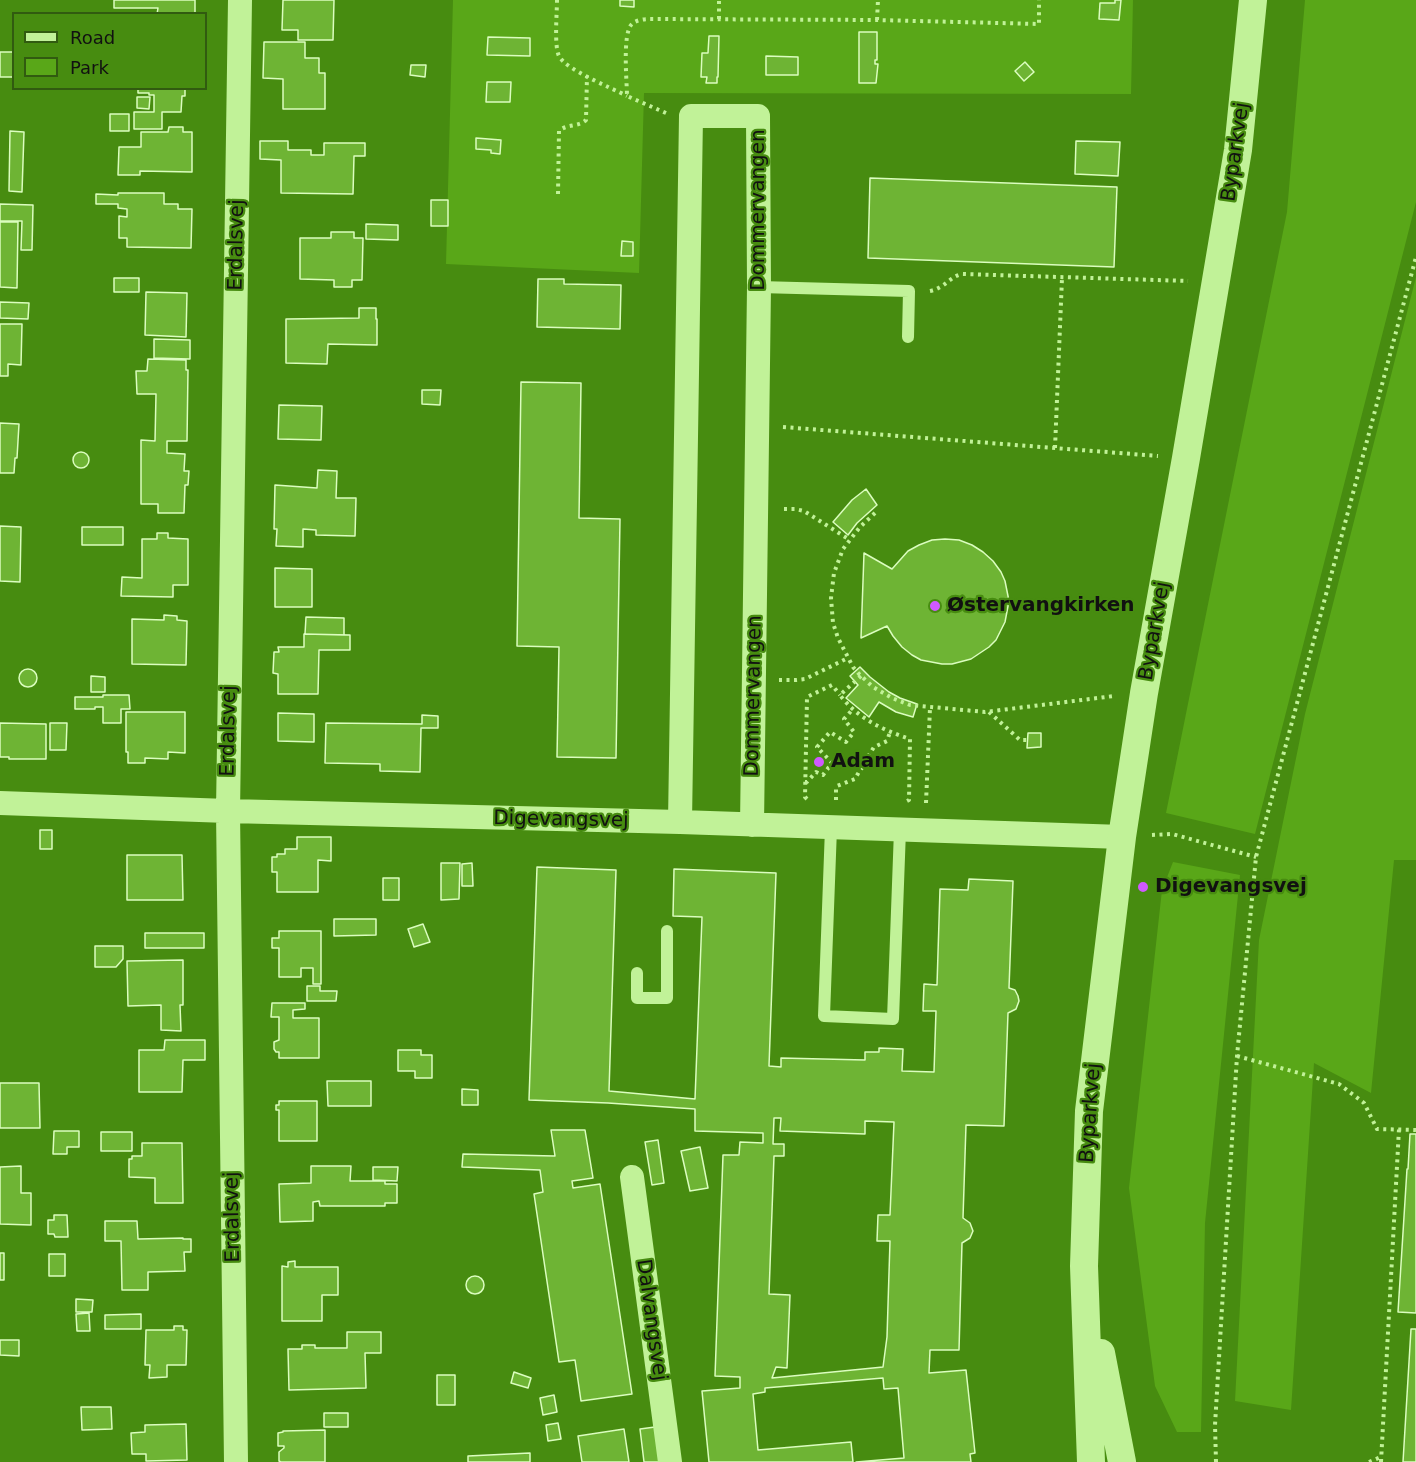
<!DOCTYPE html>
<html>
<head>
<meta charset="utf-8">
<style>
	body { margin:0 }
	#map { position:relative; width:1416px; height:1462px; overflow:hidden; background:#478c10; font-family:"DejaVu Sans",sans-serif }
	canvas { display:block }
	.legend { position:absolute; left:12px; top:12px; width:195px; height:78px; box-sizing:border-box; background:#478c10; border:2px solid #315b10; margin:0; padding:8px 10px; list-style:none; font-size:18px; color:#111 }
	.legend li { display:flex; align-items:center; gap:12px; height:30px }
	.legend b { width:30px; border:2px solid #315b10 }
</style>
</head>
<body>
<div id="map">
<canvas width="1416" height="1462"></canvas>
<ul class="legend">
<li><b style="height:8px;background:#c1f298"></b>Road</li>
<li><b style="height:16px;background:#59a718"></b>Park</li>
</ul>
</div>
<script>
const ctx = document.querySelector('canvas').getContext('2d');
ctx.lineJoin = 'round';
function paint(path, color) { ctx.fillStyle = color; ctx.fill(path, 'evenodd'); }
function strokePath(path, color, width, dash) { ctx.strokeStyle = color; ctx.lineWidth = width; ctx.lineCap = dash ? 'butt' : 'round'; ctx.setLineDash(dash || []); ctx.stroke(path); }
function write(font, color, halo, rows, align = 'center') {
  ctx.font = font + ' "DejaVu Sans",sans-serif'; ctx.lineWidth = 4.5; ctx.setLineDash([]); ctx.textBaseline = 'middle'; ctx.strokeStyle = halo; ctx.fillStyle = color; for (const [text, x, y, turn = 0] of rows) {
    ctx.save(); ctx.translate(x, y); ctx.rotate((+turn || 0) * Math.PI / 180); ctx.textAlign = isNaN(turn) ? turn : align; if (halo) ctx.strokeText(text, 0, 0); ctx.fillText(text, 0, 0); ctx.restore();
  }
}
const green = new Path2D(`
	M 453,0 L 1133,0 L 1131,94 L 644,93 L 639,273 L 446,264 Z
	M 1305,0 L 1416,0 L 1416,202 L 1255,834 L 1166,813 L 1287,212 Z
	M 1416,277 L 1416,860 L 1394,860 L 1371,1093 L 1314,1063 L 1291,1410 L 1235,1401 L 1259,940 L 1305,714 Z
	M 1173,862 L 1240,875 L 1205,1223 L 1201,1432 L 1177,1432 L 1155,1386 L 1129,1188 L 1162,890 Z`);
const building = new Path2D(`
	M 114,0 L 195,0 L 195,14 L 157,14 L 158,8 L 114,8 Z
	M 283,0 L 334,0 L 333,40 L 298,40 L 298,30 L 282,30 Z
	M 620,0 L 634,0 L 634,7 L 620,6 Z
	M 1115,0 L 1121,0 L 1119,20 L 1099,19 L 1100,3 L 1115,3 Z
	M 859,32 L 877,32 L 877,60 L 875,60 L 875,64 L 878,64 L 876,83 L 859,83 Z
	M 709,36 L 719,36 L 718,77 L 717,77 L 717,83 L 706,83 L 707,77 L 701,77 L 702,53 L 708,53 Z
	M 488,37 L 530,38 L 530,56 L 487,55 Z
	M 264,42 L 305,42 L 305,58 L 319,58 L 319,73 L 325,73 L 325,109 L 283,109 L 283,79 L 263,78 Z
	M 0,52 L 14,52 L 14,77 L 0,77 Z
	M 766,56 L 798,57 L 798,75 L 766,75 Z
	M 1025,62 L 1034,72 L 1024,81 L 1015,71 Z
	M 411,65 L 426,65 L 425,77 L 410,75 Z
	M 487,82 L 511,82 L 510,102 L 486,102 Z
	M 138,88 L 185,88 L 185,96 L 182,96 L 181,112 L 162,112 L 162,129 L 134,129 L 134,112 L 154,112 L 154,95 L 149,95 L 149,93 L 138,93 Z
	M 137,97 L 150,97 L 149,109 L 137,108 Z
	M 110,114 L 129,114 L 129,131 L 110,131 Z
	M 169,127 L 183,127 L 183,132 L 192,132 L 192,172 L 140,171 L 140,175 L 118,175 L 119,147 L 141,147 L 141,132 L 168,132 Z
	M 10,131 L 24,132 L 22,192 L 9,191 Z
	M 476,138 L 501,140 L 500,154 L 491,153 L 491,150 L 476,149 Z
	M 260,141 L 288,141 L 288,150 L 311,150 L 311,155 L 324,155 L 324,143 L 365,143 L 365,156 L 354,156 L 353,194 L 281,193 L 281,160 L 260,159 Z
	M 1076,141 L 1120,142 L 1118,176 L 1075,174 Z
	M 870,178 L 1117,187 L 1114,267 L 868,258 Z
	M 118,193 L 164,193 L 164,204 L 178,204 L 178,209 L 192,209 L 191,248 L 127,247 L 127,238 L 119,238 L 119,216 L 127,217 L 127,209 L 118,208 L 118,204 L 96,204 L 96,194 L 118,195 Z
	M 431,200 L 448,200 L 448,226 L 431,226 Z
	M 0,204 L 33,205 L 32,250 L 21,250 L 22,221 L 0,221 Z
	M 0,222 L 18,222 L 17,288 L 0,287 Z
	M 366,224 L 398,225 L 398,240 L 366,239 Z
	M 331,232 L 354,232 L 354,238 L 363,238 L 362,280 L 352,280 L 352,287 L 334,287 L 334,280 L 300,279 L 300,238 L 331,238 Z
	M 622,241 L 633,242 L 633,256 L 621,256 Z
	M 114,278 L 139,278 L 139,292 L 114,292 Z
	M 538,279 L 564,279 L 564,284 L 621,285 L 620,329 L 537,327 Z
	M 146,292 L 187,293 L 186,337 L 145,335 Z
	M 0,302 L 29,303 L 28,319 L 0,318 Z
	M 359,308 L 376,308 L 376,319 L 377,319 L 377,345 L 328,344 L 327,364 L 286,363 L 286,319 L 359,318 Z
	M 0,324 L 22,324 L 21,365 L 8,364 L 8,376 L 0,376 Z
	M 154,339 L 190,340 L 190,359 L 154,358 Z
	M 148,359 L 186,360 L 186,370 L 188,370 L 187,441 L 167,441 L 167,453 L 185,454 L 184,471 L 189,471 L 188,485 L 185,485 L 184,513 L 158,513 L 158,504 L 141,504 L 141,440 L 155,441 L 156,394 L 137,394 L 136,371 L 147,371 Z
	M 521,382 L 581,383 L 579,518 L 620,519 L 616,758 L 557,757 L 559,647 L 517,646 Z
	M 422,390 L 441,390 L 440,405 L 422,404 Z
	M 279,405 L 322,406 L 321,440 L 278,439 Z
	M 0,423 L 19,424 L 17,458 L 15,458 L 14,473 L 0,473 Z
	M73 460a8 8 0 1 1 16 0a8 8 0 1 1-16 0Z
	M 318,470 L 337,471 L 336,498 L 356,498 L 355,536 L 316,535 L 316,530 L 303,529 L 303,547 L 276,546 L 277,529 L 274,529 L 275,485 L 317,488 Z
	M 866,489 L 877,505 L 857,523 L 848,535 L 833,522 L 852,500 Z
	M 0,526 L 21,527 L 20,582 L 0,581 Z
	M 82,527 L 123,527 L 123,545 L 82,545 Z
	M 157,533 L 168,533 L 168,538 L 188,539 L 188,585 L 173,585 L 173,597 L 121,596 L 122,577 L 142,578 L 142,539 L 157,539 Z
	M 945,539 L 959,540 L 972,545 L 983,552 L 993,561 L 1001,572 L 1005,581 L 1009,601 L 1005,622 L 996,640 L 989,647 L 971,659 L 952,664 L 942,664 L 921,660 L 912,655 L 902,647 L 893,636 L 887,626 L 861,638 L 864,553 L 892,569 L 908,551 L 919,545 L 932,540 Z
	M 275,568 L 312,569 L 312,607 L 275,607 Z
	M 164,615 L 177,616 L 177,620 L 187,621 L 186,665 L 132,664 L 132,619 L 164,620 Z
	M 306,617 L 344,618 L 344,635 L 305,634 Z
	M 304,634 L 350,635 L 350,650 L 319,650 L 318,694 L 278,694 L 278,674 L 273,673 L 274,652 L 279,652 L 278,647 L 304,647 Z
	M 860,667 L 870,677 L 889,692 L 900,698 L 917,704 L 913,717 L 896,712 L 879,702 L 869,717 L 846,698 L 858,685 L 850,676 Z
	M19 678a9 9 0 1 1 18 0a9 9 0 1 1-18 0Z
	M 91,676 L 105,677 L 105,692 L 91,692 Z
	M 103,695 L 129,695 L 130,709 L 121,709 L 121,723 L 103,723 L 103,707 L 95,707 L 95,709 L 75,709 L 75,697 L 103,697 Z
	M 126,712 L 185,712 L 185,753 L 168,752 L 168,759 L 145,758 L 145,763 L 128,763 L 128,752 L 126,752 Z
	M 278,713 L 314,714 L 314,742 L 278,741 Z
	M 422,715 L 438,716 L 438,728 L 421,728 L 420,772 L 380,771 L 380,764 L 325,763 L 326,723 L 422,724 Z
	M 0,723 L 46,724 L 46,759 L 9,759 L 9,757 L 0,757 Z
	M 50,723 L 67,723 L 66,750 L 50,750 Z
	M 1028,733 L 1041,733 L 1041,747 L 1027,748 Z
	M 40,830 L 52,830 L 52,849 L 40,849 Z
	M 297,837 L 331,837 L 331,861 L 318,860 L 318,892 L 277,892 L 277,872 L 272,872 L 272,857 L 277,857 L 277,854 L 285,854 L 285,849 L 297,849 Z
	M 127,855 L 182,855 L 183,900 L 127,900 Z
	M 441,863 L 460,863 L 459,899 L 441,900 Z
	M 472,863 L 473,886 L 462,886 L 462,864 Z
	M 537,867 L 616,870 L 609,1091 L 695,1099 L 702,917 L 673,916 L 674,869 L 776,873 L 769,1066 L 781,1067 L 781,1058 L 865,1060 L 865,1052 L 879,1052 L 879,1048 L 903,1049 L 902,1071 L 934,1072 L 936,1011 L 923,1011 L 924,984 L 937,985 L 940,889 L 968,890 L 969,879 L 1013,881 L 1009,988 L 1015,990 L 1018,996 L 1019,1001 L 1016,1009 L 1008,1013 L 1004,1126 L 966,1125 L 963,1218 L 970,1223 L 973,1231 L 970,1238 L 962,1243 L 959,1350 L 930,1350 L 929,1373 L 966,1370 L 975,1453 L 970,1454 L 971,1462 L 856,1462 L 904,1458 L 898,1388 L 884,1389 L 883,1378 L 765,1388 L 765,1392 L 753,1394 L 758,1450 L 851,1442 L 853,1462 L 709,1462 L 702,1391 L 740,1388 L 740,1377 L 715,1376 L 723,1155 L 739,1155 L 740,1142 L 763,1143 L 763,1133 L 695,1131 L 695,1109 L 608,1103 L 529,1100 ZM 774,1118 L 781,1118 L 780,1131 L 865,1134 L 865,1121 L 894,1122 L 890,1215 L 878,1215 L 877,1241 L 890,1241 L 887,1337 L 883,1367 L 772,1378 L 776,1367 L 787,1368 L 790,1295 L 769,1294 L 774,1156 L 784,1156 L 784,1144 L 773,1144 Z
	M 383,878 L 399,878 L 399,900 L 383,900 Z
	M 334,919 L 376,919 L 376,935 L 334,936 Z
	M 423,924 L 430,942 L 414,947 L 408,929 Z
	M 279,931 L 321,931 L 321,984 L 313,984 L 313,968 L 301,968 L 301,977 L 279,977 L 279,948 L 272,948 L 272,938 L 279,938 Z
	M 145,933 L 204,933 L 204,948 L 145,948 Z
	M 95,946 L 123,946 L 123,959 L 116,967 L 95,967 Z
	M 183,960 L 183,1005 L 180,1005 L 181,1031 L 161,1030 L 161,1005 L 128,1006 L 127,961 Z
	M 307,986 L 320,986 L 320,991 L 337,991 L 336,1001 L 307,1001 Z
	M 272,1003 L 305,1003 L 305,1009 L 293,1010 L 293,1018 L 319,1018 L 319,1058 L 279,1058 L 279,1052 L 276,1052 L 274,1049 L 274,1042 L 279,1040 L 279,1017 L 271,1017 Z
	M 165,1040 L 205,1040 L 205,1060 L 183,1060 L 182,1092 L 139,1092 L 139,1050 L 164,1050 Z
	M 398,1050 L 421,1050 L 421,1055 L 432,1055 L 432,1078 L 415,1078 L 415,1071 L 398,1071 Z
	M 327,1081 L 371,1081 L 371,1106 L 328,1106 Z
	M 0,1083 L 39,1083 L 40,1128 L 0,1128 Z
	M 462,1089 L 478,1090 L 478,1105 L 462,1105 Z
	M 279,1101 L 317,1101 L 317,1141 L 279,1141 L 279,1110 L 276,1110 L 276,1105 L 279,1105 Z
	M 551,1130 L 585,1130 L 593,1178 L 572,1181 L 573,1188 L 600,1184 L 632,1394 L 581,1401 L 575,1360 L 559,1362 L 534,1194 L 543,1192 L 540,1170 L 462,1167 L 463,1154 L 555,1156 Z
	M 54,1131 L 79,1131 L 79,1147 L 67,1147 L 67,1154 L 53,1154 Z
	M 101,1132 L 132,1132 L 132,1151 L 101,1151 Z
	M 1410,1134 L 1416,1134 L 1416,1313 L 1398,1312 L 1407,1169 L 1408,1169 Z
	M 658,1140 L 664,1183 L 652,1185 L 645,1142 Z
	M 142,1143 L 182,1143 L 183,1203 L 155,1203 L 155,1178 L 129,1177 L 129,1159 L 132,1159 L 132,1156 L 142,1156 Z
	M 700,1147 L 708,1188 L 690,1191 L 681,1151 Z
	M 21,1166 L 21,1193 L 31,1193 L 31,1225 L 0,1224 L 0,1167 Z
	M 311,1166 L 351,1166 L 350,1181 L 385,1181 L 385,1184 L 397,1184 L 397,1203 L 385,1203 L 385,1206 L 320,1206 L 319,1201 L 313,1202 L 313,1221 L 280,1222 L 279,1184 L 311,1183 Z
	M 373,1167 L 398,1167 L 397,1181 L 373,1180 Z
	M 54,1215 L 67,1215 L 68,1237 L 55,1237 L 54,1234 L 48,1234 L 48,1220 L 54,1220 Z
	M 105,1221 L 137,1221 L 138,1239 L 183,1238 L 183,1239 L 191,1239 L 191,1252 L 184,1252 L 185,1271 L 148,1272 L 148,1290 L 122,1290 L 121,1241 L 105,1241 Z
	M 0,1253 L 4,1253 L 4,1280 L 0,1280 Z
	M 49,1254 L 65,1254 L 65,1276 L 49,1276 Z
	M 295,1261 L 295,1267 L 338,1267 L 338,1295 L 322,1295 L 322,1321 L 282,1321 L 282,1266 L 288,1267 L 288,1262 Z
	M466 1285a9 9 0 1 1 18 0a9 9 0 1 1-18 0Z
	M 76,1299 L 93,1300 L 92,1312 L 76,1312 Z
	M 89,1313 L 90,1331 L 77,1331 L 76,1314 Z
	M 141,1314 L 141,1329 L 105,1329 L 105,1315 Z
	M 174,1326 L 183,1326 L 183,1330 L 187,1330 L 186,1365 L 167,1365 L 167,1377 L 149,1378 L 150,1365 L 145,1365 L 146,1330 L 174,1330 Z
	M 1411,1329 L 1416,1329 L 1416,1462 L 1403,1462 Z
	M 347,1332 L 381,1332 L 381,1353 L 365,1353 L 366,1388 L 289,1390 L 288,1349 L 302,1349 L 302,1345 L 315,1345 L 315,1348 L 347,1348 Z
	M 0,1340 L 19,1340 L 19,1356 L 0,1355 Z
	M 514,1372 L 531,1378 L 528,1388 L 511,1383 Z
	M 437,1375 L 455,1375 L 455,1405 L 437,1405 Z
	M 554,1395 L 557,1412 L 543,1415 L 540,1398 Z
	M 81,1407 L 111,1407 L 112,1429 L 82,1430 Z
	M 324,1413 L 348,1413 L 348,1427 L 324,1427 Z
	M 558,1423 L 561,1439 L 548,1441 L 546,1425 Z
	M 186,1424 L 187,1460 L 146,1461 L 146,1454 L 132,1454 L 131,1433 L 145,1432 L 145,1425 Z
	M 655,1427 L 660,1462 L 644,1462 L 640,1429 Z
	M 624,1429 L 629,1462 L 582,1462 L 578,1436 Z
	M 325,1430 L 325,1462 L 281,1462 L 279,1461 L 279,1452 L 284,1448 L 284,1446 L 278,1446 L 278,1433 L 283,1432 L 283,1431 Z
	M 530,1453 L 530,1462 L 468,1462 L 468,1456 Z`);
const path = new Path2D(`
	M 557,0 C 557,13 554,46 559,56 C 566,70 612,88 627,96
	M 719,19 L 719,0
	M 877,20 L 878,0
	M 666,113 L 627,96 C 627,82 622,33 632,24 C 636,20 644,19 650,19 L 877,20 L 1039,24 L 1039,0
	M 558,194 L 559,131 C 566,124 579,127 586,120 L 587,76
	M 930,291 C 945,288 949,277 962,274 L 1188,281
	M 783,427 L 1158,456
	M 1055,448 L 1062,278
	M 784,509 L 795,509 L 804,511 L 850,540
	M 875,513 L 860,527 L 843,549 L 834,573 L 831,598 L 833,623 L 838,638 L 853,667 L 859,674 L 873,687 L 892,698 L 910,705 L 985,712 L 1114,696
	M 861,676 L 840,695 C 857,718 883,730 910,739 L 909,800 L 907,801
	M 779,680 L 796,680 L 805,679 L 848,658
	M 989,712 L 1020,740 L 1027,740
	M 805,782 L 807,782 L 816,772 L 823,775 L 832,763 L 817,747 L 830,732 L 846,742 L 854,732 L 844,719 L 853,709
	M 807,799 L 805,797 L 807,697 L 832,685 L 840,695
	M 836,800 L 836,789 L 837,786 L 855,779 L 860,770 L 868,761 L 869,755 L 874,747 L 887,741 L 890,732
	M 926,803 L 930,708
	M 1152,835 L 1172,834 L 1256,857
	M 1237,1056 L 1339,1084 L 1364,1103 L 1377,1129 L 1416,1130
	M 1216,1462 L 1215,1425 L 1237,1056 L 1256,857 L 1416,257
	M 1369,1462 L 1381,1457
	M 1381,1462 L 1399,1129`);
const service = new Path2D(`
	M 759,287 L 909,291 L 908,337
	M 831,828 L 824,1016 L 893,1019 L 900,830
	M 637,973 L 637,998 L 667,998 L 667,931`);
const minor = new Path2D(`
	M 0,803 L 228,811 L 680,822 L 1122,837
	M 680,822 L 691,116 L 758,116 L 759,287 L 752,825
	M 632,1177 L 670,1462
	M 236,1462 L 228,811 L 240,0`);
const tertiary = new Path2D(`
	M 1101,1353 L 1122,1462
	M 1091,1462 L 1084,1266 L 1089,1111 L 1122,837 L 1144,693 L 1186,458 L 1238,150 L 1253,0`);
const markers = [
	[935,606,6,"#cf59ff"],
	[819,762,6,"#cf59ff"],
	[1143,887,6,"#cf59ff"]
];
const streetNames = [
	["Byparkvej",1236,152,-82],
	["Dommervangen",759,210,-90],
	["Erdalsvej",237,245,-89],
	["Byparkvej",1155,631,-80],
	["Dommervangen",754,696,-89],
	["Erdalsvej",229,731,-89],
	["Digevangsvej",561,820,1],
	["Byparkvej",1091,1113,-86],
	["Erdalsvej",233,1217,-91],
	["Dalvangsvej",651,1320,82]
];
const poiNames = [
	["Østervangkirken",947,606],
	["Adam",831,762],
	["Digevangsvej",1155,887]
];
paint(green, '#59a718');
paint(building, '#6eb434');
strokePath(building, '#dbfdbf', 1.5);
strokePath(path, '#c1f298', 4, [3, 4.5]);
strokePath(service, '#c1f298', 12);
strokePath(minor, '#c1f298', 24);
strokePath(tertiary, '#c1f298', 28);
for (const [x, y, r, color] of markers) { const dot = new Path2D(); dot.arc(x, y, r, 0, 2 * Math.PI); ctx.fillStyle = color; ctx.fill(dot); strokePath(dot, '#478c10', 2); }
write('20px', '#111', '#478c10', streetNames);
write('bold 20px', '#111', '#478c10', poiNames, 'left');
</script>
</body>
</html>
